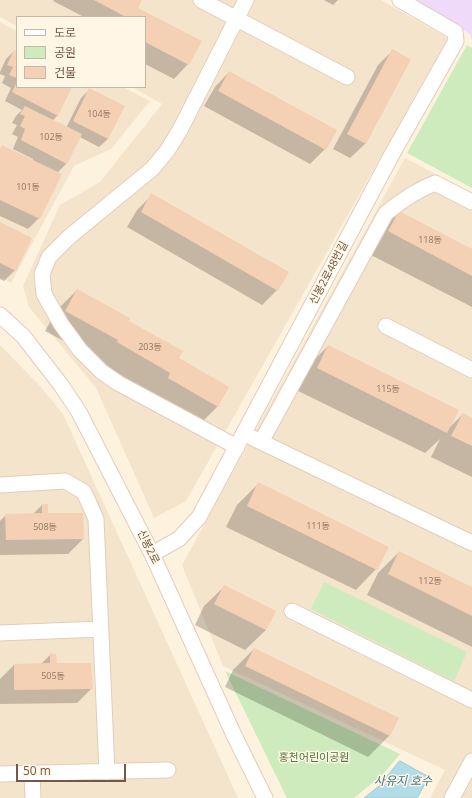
<!DOCTYPE html>
<html>
<head>
<meta charset="utf-8">
<style>
	body { margin:0 }
	#map { position:relative; width:472px; height:798px; overflow:hidden; background:#fdf2de; font-family:"Open Sans","Noto Sans KR",sans-serif }
	canvas { display:block }
	.legend { position:absolute; left:16px; top:16px; width:130px; height:72px; box-sizing:border-box; background:#fff6e5; border:1px solid #c7b7a5; margin:0; padding:5px 7px; list-style:none; font-size:12px; color:#745845 }
	.legend li { display:flex; align-items:center; gap:8px; height:20px }
	.legend b { width:20px; border:1px solid #c7b7a5 }
	.scale { position:absolute; left:16px; top:764px; width:110px; height:18px; box-sizing:border-box; border:2px solid #745845; border-top:0; padding-left:5px; font-size:12px; line-height:14px; white-space:nowrap; color:#745845; -webkit-text-stroke:3px #fff6e5; paint-order:stroke }
</style>
</head>
<body>
<div id="map">
<canvas width="472" height="798"></canvas>
<ul class="legend">
<li><b style="height:5px;background:#fff"></b>도로</li>
<li><b style="height:11px;background:#cdebbc"></b>공원</li>
<li><b style="height:11px;background:#f4d0b4"></b>건물</li>
</ul>
<div class="scale">50 m</div>
</div>
<script>
const ctx = document.querySelector('canvas').getContext('2d');
ctx.lineJoin = 'round';
function paint(path, color) { ctx.fillStyle = color; ctx.fill(path, 'evenodd'); }
function strokePath(path, color, width, dash) { ctx.strokeStyle = color; ctx.lineWidth = width; ctx.lineCap = dash ? 'butt' : 'round'; ctx.setLineDash(dash || []); ctx.stroke(path); }
function write(font, color, halo, rows, align = 'center') {
  ctx.font = font + ' "Open Sans","Noto Sans KR",sans-serif'; ctx.lineWidth = 3; ctx.setLineDash([]); ctx.textBaseline = 'middle'; ctx.strokeStyle = halo; ctx.fillStyle = color; for (const [text, x, y, turn = 0] of rows) {
    ctx.save(); ctx.translate(x, y); ctx.rotate((+turn || 0) * Math.PI / 180); ctx.textAlign = isNaN(turn) ? turn : align; if (halo) ctx.strokeText(text, 0, 0); ctx.fillText(text, 0, 0); ctx.restore();
  }
}
const residential = new Path2D(`
	M 0,0 L 381,0 L 448,38 L 186,501 L 154,518 L 96,388 L 29,307 L 23,286 L 60,205 L 100,182 L 162,104 L 132,87 L 145,87 L 145,17 L 17,17 L 17,26 L 0,17 Z
	M 0,22 L 17,31 L 17,87 L 123,87 L 150,101 L 111,149 L 74,166 L 11,283 L 0,277 Z
	M 405,158 L 472,193 L 472,798 L 430,798 L 445,770 L 223,666 L 182,565 Z
	M 0,345 L 41,387 L 63,414 L 238,798 L 0,798 Z`);
const education = new Path2D(`
	M 409,0 L 472,0 L 472,40 L 470,34 Z`);
const green = new Path2D(`
	M 467,45 L 472,48 L 472,188 L 407,153 Z
	M 324,582 L 467,652 L 454,681 L 311,609 Z
	M 225,671 L 400,754 L 383,774 L 354,798 L 287,798 Z`);
const water = new Path2D(`
	M 400,761 L 429,777 L 417,798 L 364,798 L 379,786 Z`);
const shadow = new Path2D(`
	M 54,0 L 141,0 L 136,9 L 200,42 L 188,64 L 174,79 L 145,64 L 145,17 L 84,17 L 53,1 Z
	M 324,0 L 338,0 L 333,5 Z
	M 393,50 L 410,60 L 365,144 L 350,158 L 333,149 L 378,65 Z
	M 14,51 L 17,52 L 17,87 L 71,87 L 57,116 L 52,121 L 66,128 L 81,98 L 89,90 L 108,139 L 99,147 L 80,137 L 66,164 L 57,173 L 39,218 L 28,229 L 0,216 L 0,149 L 2,147 L 32,161 L 33,159 L 13,149 L 18,137 L 12,134 L 17,125 L 12,123 L 16,116 L 22,110 L 5,101 L 11,88 L 2,83 L 5,76 L 0,74 L 0,72 L 6,59 Z
	M 229,72 L 325,149 L 310,164 L 204,106 L 215,87 Z
	M 152,195 L 277,290 L 262,305 L 127,227 L 137,210 Z
	M 399,212 L 472,250 L 472,307 L 367,253 L 378,233 Z
	M 0,223 L 15,270 L 4,281 L 0,279 Z
	M 77,290 L 127,321 L 178,359 L 228,387 L 217,407 L 197,427 L 98,363 L 99,360 L 45,331 L 57,310 Z
	M 328,346 L 448,429 L 463,414 L 472,419 L 472,477 L 431,457 L 440,439 L 425,453 L 296,390 L 307,367 Z
	M 258,484 L 376,569 L 356,590 L 226,527 L 237,505 Z
	M 42,505 L 47,514 L 83,539 L 68,554 L 0,555 L 0,521 L 6,515 L 33,514 Z
	M 399,552 L 472,588 L 472,647 L 367,595 L 378,573 Z
	M 225,586 L 266,630 L 245,650 L 195,625 L 204,606 Z
	M 254,649 L 398,718 L 389,736 L 368,757 L 225,687 L 233,670 Z
	M 51,654 L 56,664 L 92,688 L 77,703 L 0,704 L 0,679 L 14,665 L 41,664 Z`);
const building = new Path2D(`
	M 94,0 L 142,0 L 138,8 L 202,41 L 189,65 L 145,42 L 145,17 L 126,17 Z
	M 392,49 L 411,59 L 366,144 L 347,134 Z
	M 14,50 L 17,51 L 17,78 L 9,75 L 13,67 L 7,65 Z
	M 229,71 L 337,130 L 326,150 L 218,91 Z
	M 17,82 L 17,87 L 72,87 L 58,116 L 12,92 Z
	M 89,88 L 125,106 L 108,139 L 73,121 Z
	M 25,106 L 82,134 L 67,164 L 21,140 L 25,129 L 20,126 L 25,116 L 20,114 Z
	M 2,145 L 62,174 L 40,219 L 0,200 L 0,149 Z
	M 151,193 L 289,272 L 278,291 L 141,212 Z
	M 399,211 L 472,249 L 472,276 L 388,231 Z
	M 0,222 L 32,238 L 16,271 L 0,263 Z
	M 77,289 L 130,318 L 129,321 L 183,351 L 179,358 L 229,387 L 218,407 L 168,378 L 170,373 L 117,342 L 118,340 L 65,311 Z
	M 328,345 L 459,410 L 447,433 L 317,368 Z
	M 463,413 L 472,418 L 472,446 L 451,436 Z
	M 258,482 L 389,547 L 377,570 L 247,506 Z
	M 42,504 L 48,504 L 48,513 L 83,513 L 84,539 L 6,540 L 5,514 L 42,513 Z
	M 399,551 L 472,587 L 472,616 L 388,574 Z
	M 224,585 L 276,611 L 266,630 L 214,604 Z
	M 254,648 L 399,718 L 390,736 L 245,666 Z
	M 50,653 L 56,654 L 57,663 L 91,663 L 93,689 L 14,690 L 14,664 L 50,663 Z`);
const minor = new Path2D(`
	M 201,0 L 347,77
	M 0,315 L 23,336 L 61,385 L 79,412 L 152,554 L 233,733 L 265,798
	M 386,326 L 472,370
	M 253,438 L 472,543
	M 261,442 L 386,213 C 401,201 417,190 435,183 L 472,202
	M 237,447 L 118,383 L 102,372 L 80,350 L 61,324 L 44,294 L 42,274 L 49,257 L 69,237 L 152,169 L 167,151 L 180,130 L 246,0
	M 0,485 L 65,481 L 84,492 L 96,519 L 107,772
	M 152,554 L 179,539 L 199,517 L 230,459 L 391,156 L 456,41 L 455,32 L 400,0
	M 292,611 L 472,700
	M 0,633 L 101,629
	M 0,774 L 168,770
	M 32,774 L 33,798
	M 452,798 L 472,761`);
const numberNames = [
	["104동",99,114],
	["102동",51,137],
	["101동",28,187],
	["118동",430,240],
	["203동",150,347],
	["115동",388,389],
	["111동",318,526],
	["508동",45,527],
	["112동",430,581],
	["505동",53,676]
];
const streetNames = [
	["신봉2로48번길",329,273,-62],
	["신봉2로",148,547,64]
];
const parkNames = [
	["홍천어린이공원",314,758]
];
const waterNames = [
	["사유지 호수",403,782]
];
paint(residential, '#f5e4cc');
paint(education, '#efdbf9');
paint(green, '#cdebbc');
paint(water, '#b2dde7');
strokePath(water, '#98ccd9', 1);
paint(shadow, '#0003');
paint(building, '#f4d0b4');
strokePath(minor, '#e1ceba', 17);
strokePath(minor, '#fff', 15);
write('9px', '#947661', null, numberNames);
write('11px', '#745845', '#fff6e5', streetNames);
write('11px', '#4c7a3d', '#fff6e5', parkNames);
write('italic 12px', '#3e7989', '#fff6e5', waterNames);
</script>
</body>
</html>
